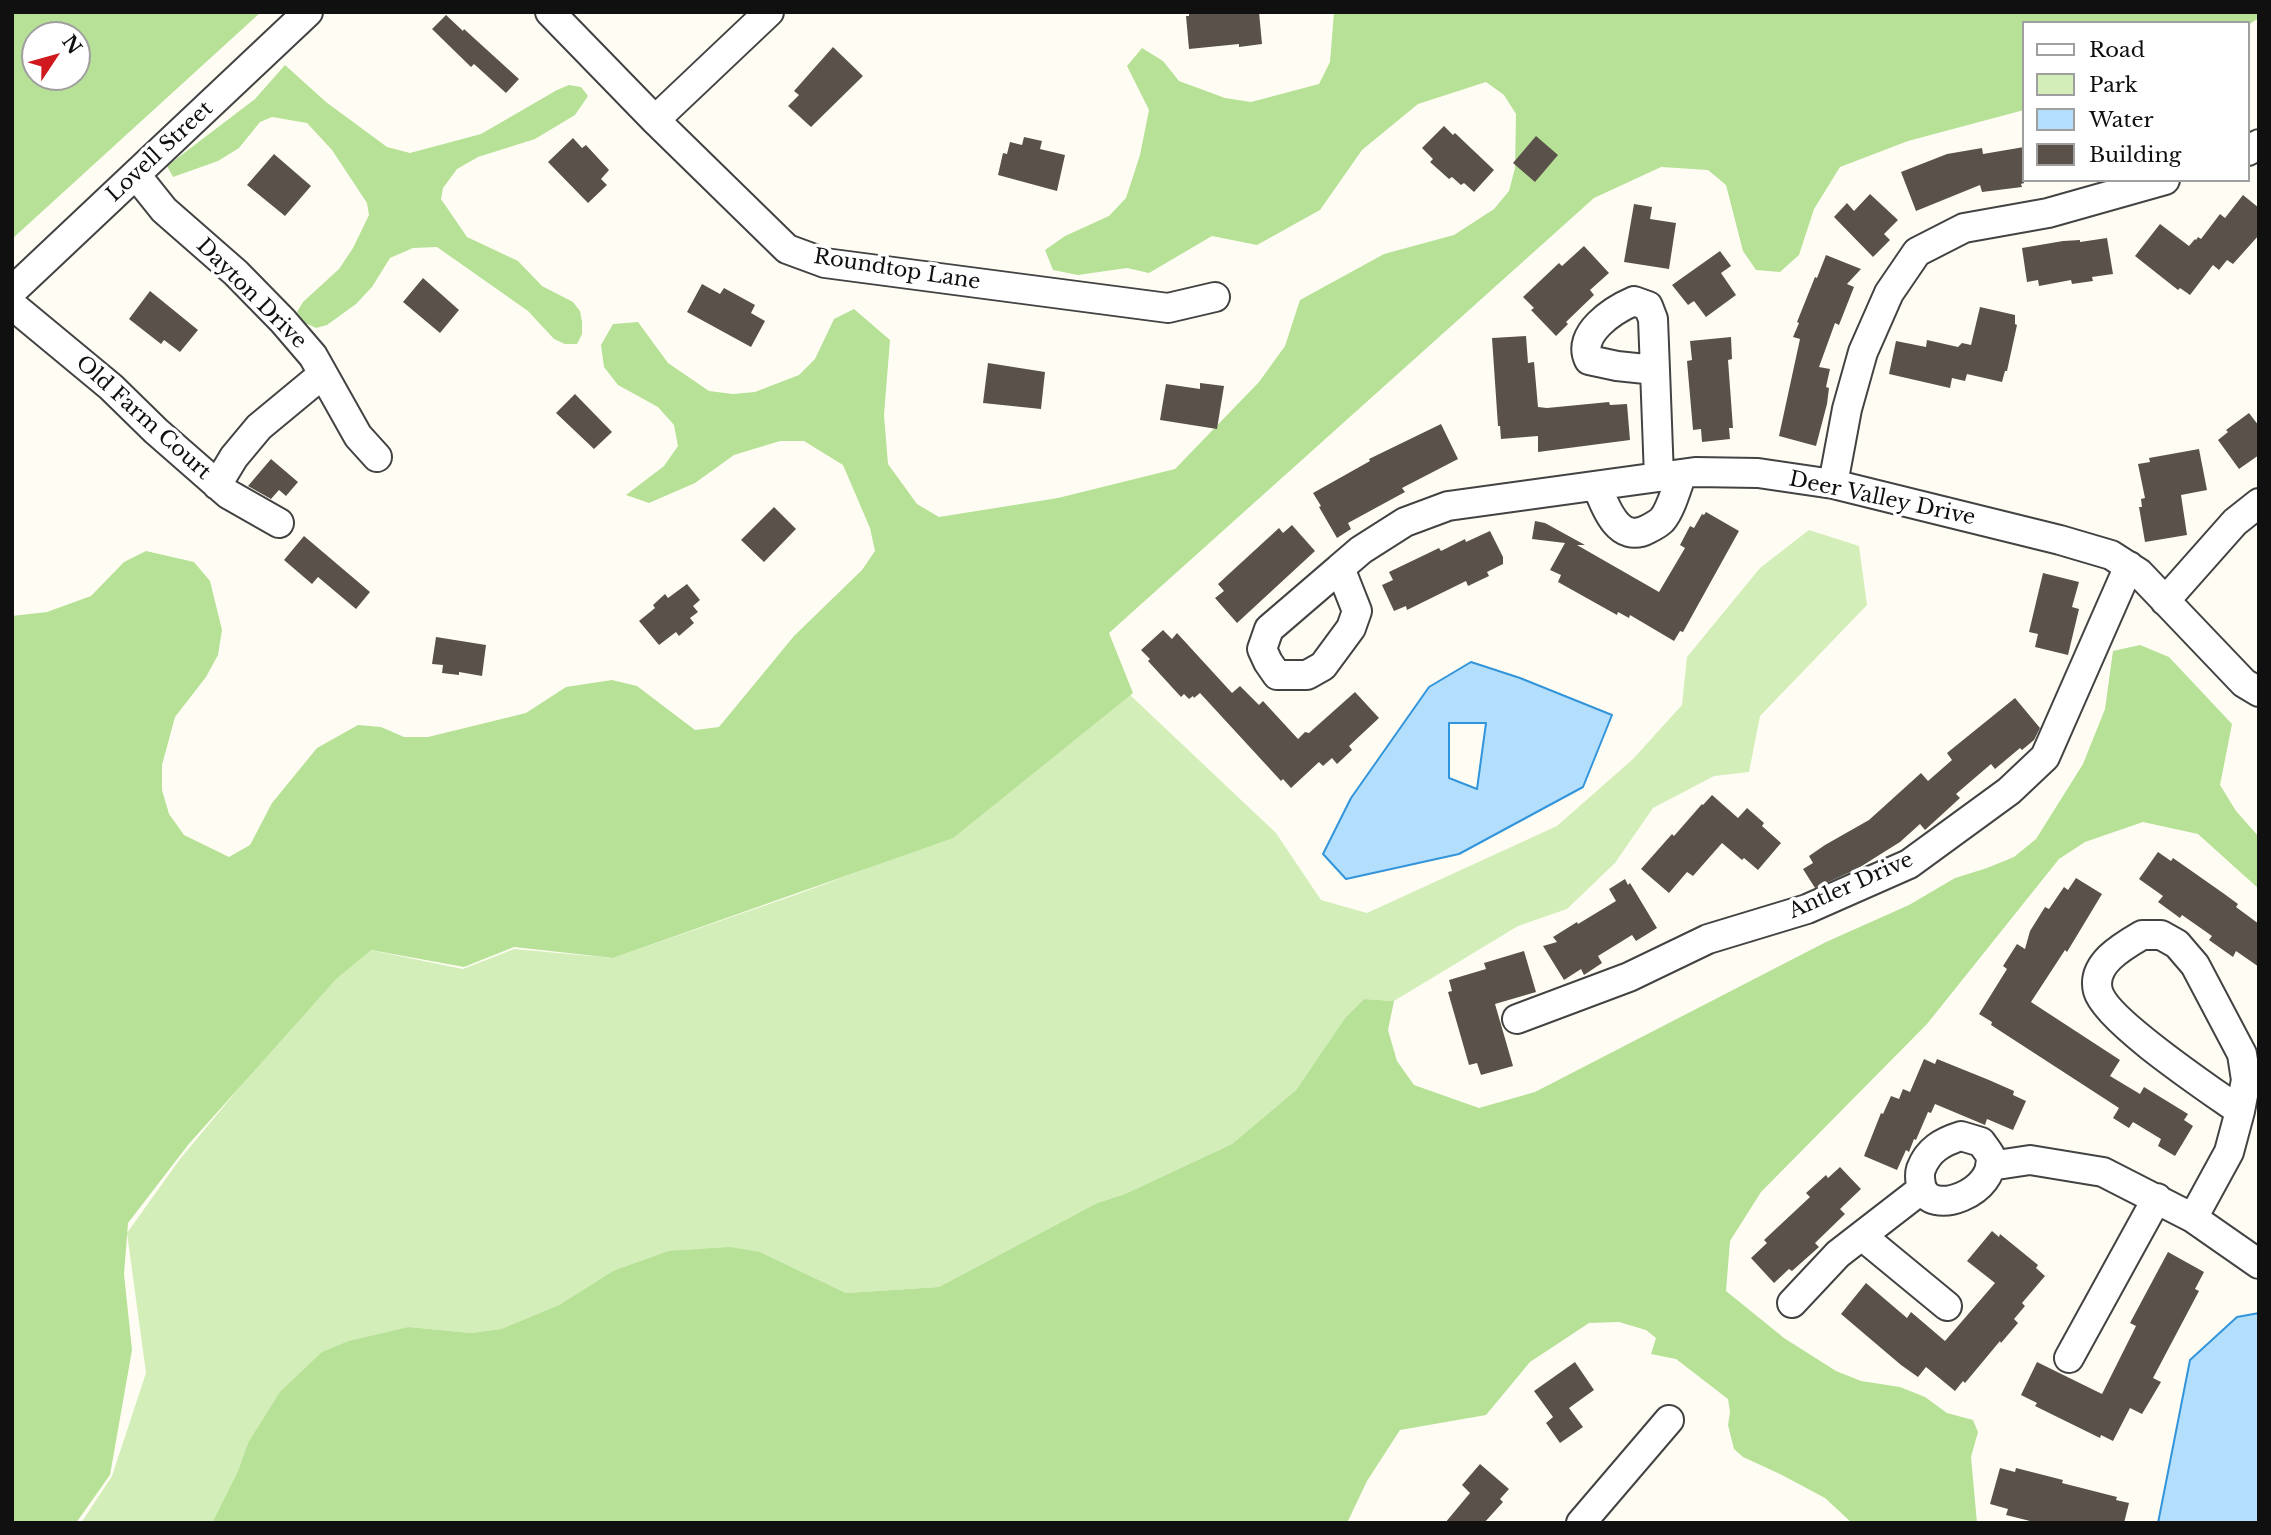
<!DOCTYPE html>
<html>
<head>
<meta charset="utf-8">
<style>
	body { margin:0 }
	#map { position:relative; width:2271px; height:1535px; overflow:hidden; background:#fffdf3; font-family:"Libre Baskerville",serif }
	canvas { display:block }
	.frame { position:absolute; inset:0; border:14px solid #101010; pointer-events:none }
	.legend { position:absolute; left:2022px; top:21px; width:228px; height:161px; box-sizing:border-box; background:#fff; border:2px solid #9f9f9f; margin:0; padding:9px 12px; list-style:none; font-size:21px; color:#101010 }
	.legend li { display:flex; align-items:center; gap:14px; height:35px }
	.legend b { width:35px; border:2px solid #9f9f9f }
	.north { position:absolute; left:21px; top:21px; width:70px; height:70px; box-sizing:border-box; background:#fff; border:2px solid #9f9f9f; border-radius:50%; rotate:54deg; font-size:19px; font-weight:700; line-height:28px; text-align:center; color:#101010 }
	.north::after { content:''; display:block; margin:auto; width:24px; height:32px; background:#cf191e; clip-path:polygon(50% 0,100% 100%,50% 72%,0 100%) }
</style>
</head>
<body>
<div id="map">
<canvas width="2271" height="1535"></canvas>
<div class="frame"></div>
<ul class="legend">
<li><b style="height:9px;background:#fff"></b>Road</li>
<li><b style="height:19px;background:#d3eeb8"></b>Park</li>
<li><b style="height:19px;background:#b3dffc"></b>Water</li>
<li><b style="height:19px;background:#5a514b"></b>Building</li>
</ul>
<div class="north">N</div>
</div>
<script>
const ctx = document.querySelector('canvas').getContext('2d');
ctx.lineJoin = 'round';
function paint(path, color) { ctx.fillStyle = color; ctx.fill(path, 'evenodd'); }
function strokePath(path, color, width, dash) { ctx.strokeStyle = color; ctx.lineWidth = width; ctx.lineCap = dash ? 'butt' : 'round'; ctx.setLineDash(dash || []); ctx.stroke(path); }
function write(font, color, halo, rows, align = 'center') {
  ctx.font = font + ' "Libre Baskerville",serif'; ctx.lineWidth = 7; ctx.setLineDash([]); ctx.textBaseline = 'middle'; ctx.strokeStyle = halo; ctx.fillStyle = color; for (const [text, x, y, turn = 0] of rows) {
    ctx.save(); ctx.translate(x, y); ctx.rotate((+turn || 0) * Math.PI / 180); ctx.textAlign = isNaN(turn) ? turn : align; if (halo) ctx.strokeText(text, 0, 0); ctx.fillText(text, 0, 0); ctx.restore();
  }
}
const green = new Path2D(`
	M 1809,530 L 1859,546 L 1867,605 L 1760,716 L 1749,772 L 1714,776 L 1653,808 L 1615,863 L 1567,909 L 1518,926 L 1394,1001 L 1364,999 L 1345,1018 L 1296,1090 L 1232,1144 L 1125,1194 L 1097,1203 L 939,1287 L 846,1293 L 760,1252 L 613,1271 L 559,1305 L 501,1329 L 471,1333 L 409,1327 L 248,1443 L 238,1471 L 212,1523 L 81,1523 L 112,1476 L 146,1373 L 127,1233 L 180,1159 L 322,988 L 370,950 L 463,969 L 514,949 L 613,958 L 798,894 L 940,841 L 1129,694 L 1276,833 L 1321,900 L 1367,913 L 1557,826 L 1633,759 L 1682,705 L 1687,657 L 1760,568 Z`);
const forest = new Path2D(`
	M 12,12 L 261,12 L 12,239 ZM 35,35 L 77,35 L 77,77 L 35,77 Z
	M 1334,12 L 2259,12 L 2259,18 L 2248,25 L 2248,23 L 2024,23 L 2024,110 L 1908,141 L 1840,167 L 1814,209 L 1799,255 L 1780,272 L 1756,270 L 1743,251 L 1726,185 L 1708,170 L 1661,167 L 1594,198 L 1109,633 L 1133,693 L 953,838 L 613,958 L 514,947 L 464,967 L 371,950 L 336,979 L 188,1145 L 128,1223 L 124,1274 L 132,1350 L 110,1475 L 76,1523 L 12,1523 L 12,616 L 47,612 L 91,596 L 124,562 L 146,551 L 194,562 L 210,581 L 222,630 L 218,655 L 206,677 L 175,717 L 162,765 L 162,790 L 169,814 L 184,835 L 229,857 L 250,845 L 272,803 L 317,748 L 358,725 L 381,727 L 404,737 L 428,737 L 526,713 L 566,687 L 612,680 L 637,686 L 695,730 L 719,727 L 794,636 L 862,570 L 875,551 L 870,528 L 843,465 L 804,441 L 780,441 L 734,455 L 695,483 L 649,503 L 626,495 L 664,466 L 678,446 L 674,425 L 658,407 L 618,385 L 604,367 L 601,345 L 613,324 L 638,322 L 668,363 L 709,391 L 733,394 L 755,392 L 799,375 L 815,359 L 834,319 L 854,309 L 890,340 L 884,415 L 888,464 L 917,504 L 939,517 L 1058,498 L 1175,469 L 1259,382 L 1285,346 L 1300,300 L 1384,254 L 1454,235 L 1494,209 L 1509,191 L 1515,168 L 1516,114 L 1504,95 L 1486,82 L 1418,104 L 1362,150 L 1320,210 L 1257,245 L 1212,236 L 1149,273 L 1127,268 L 1078,275 L 1053,270 L 1045,250 L 1065,236 L 1109,216 L 1126,198 L 1140,155 L 1149,110 L 1127,66 L 1142,48 L 1163,61 L 1179,81 L 1225,98 L 1251,102 L 1319,84 L 1330,62 Z
	M 285,65 L 326,102 L 387,147 L 410,153 L 481,134 L 557,90 L 569,85 L 581,87 L 588,96 L 575,115 L 535,139 L 478,157 L 457,169 L 443,188 L 441,199 L 467,237 L 518,261 L 542,286 L 573,302 L 580,311 L 582,322 L 582,334 L 577,344 L 565,344 L 554,339 L 528,311 L 437,247 L 413,248 L 390,258 L 372,287 L 356,304 L 327,325 L 316,328 L 305,323 L 297,312 L 303,302 L 339,269 L 353,248 L 369,215 L 367,203 L 332,150 L 307,123 L 272,117 L 260,122 L 239,148 L 218,161 L 173,177 L 167,166 L 255,99 Z
	M 2140,645 L 2169,657 L 2232,724 L 2220,785 L 2236,811 L 2259,837 L 2259,889 L 2198,834 L 2143,822 L 2085,842 L 2059,859 L 1927,1024 L 1761,1192 L 1730,1241 L 1726,1291 L 1784,1338 L 1836,1371 L 1861,1381 L 1900,1387 L 1925,1397 L 1947,1413 L 1973,1420 L 1978,1432 L 1971,1457 L 1977,1523 L 1852,1523 L 1825,1498 L 1780,1474 L 1743,1457 L 1734,1449 L 1728,1425 L 1730,1412 L 1728,1399 L 1676,1359 L 1651,1354 L 1656,1338 L 1646,1330 L 1619,1322 L 1589,1323 L 1530,1362 L 1486,1415 L 1400,1430 L 1367,1481 L 1347,1523 L 212,1523 L 238,1471 L 248,1443 L 280,1392 L 322,1352 L 349,1341 L 409,1327 L 471,1333 L 501,1329 L 559,1305 L 613,1271 L 669,1251 L 730,1247 L 760,1252 L 846,1293 L 939,1287 L 1097,1203 L 1125,1194 L 1232,1144 L 1296,1090 L 1345,1018 L 1364,999 L 1394,1001 L 1388,1030 L 1397,1061 L 1414,1085 L 1479,1108 L 1535,1092 L 1826,942 L 1909,905 L 1955,878 L 1987,868 L 2014,857 L 2036,839 L 2083,764 L 2105,709 L 2113,651 Z`);
const water = new Path2D(`
	M 1471,662 L 1520,678 L 1612,715 L 1583,787 L 1459,854 L 1346,879 L 1323,854 L 1351,798 L 1429,687 ZM 1449,723 L 1486,723 L 1477,789 L 1449,778 Z
	M 2259,1313 L 2259,1523 L 2158,1523 L 2190,1360 L 2237,1317 Z`);
const building = new Path2D(`
	M 1189,12 L 1259,12 L 1262,44 L 1239,47 L 1239,44 L 1189,49 L 1186,16 L 1189,16 Z
	M 446,15 L 463,31 L 464,29 L 519,79 L 506,93 L 474,64 L 471,67 L 432,29 Z
	M 833,47 L 863,76 L 811,127 L 788,106 L 799,95 L 794,91 Z
	M 1444,126 L 1453,135 L 1455,133 L 1494,170 L 1474,192 L 1464,183 L 1461,185 L 1452,177 L 1449,179 L 1430,162 L 1433,159 L 1422,148 Z
	M 1536,136 L 1558,155 L 1535,182 L 1513,163 Z
	M 1024,137 L 1042,141 L 1040,149 L 1065,155 L 1057,191 L 998,175 L 1003,153 L 1007,154 L 1010,142 L 1022,145 Z
	M 573,138 L 582,148 L 586,145 L 609,170 L 601,179 L 607,185 L 588,203 L 548,162 Z
	M 2024,147 L 2024,183 L 2021,184 L 2022,187 L 1982,192 L 1980,185 L 1916,211 L 1901,172 L 1947,154 L 1982,148 L 1983,154 Z
	M 274,154 L 311,186 L 285,216 L 247,185 Z
	M 1870,194 L 1898,220 L 1884,234 L 1890,240 L 1873,257 L 1834,217 L 1847,203 L 1854,211 Z
	M 2243,195 L 2259,208 L 2259,235 L 2233,264 L 2227,260 L 2219,270 L 2213,265 L 2190,295 L 2180,288 L 2178,290 L 2135,256 L 2160,224 L 2189,246 L 2195,239 L 2196,240 L 2198,237 L 2201,239 L 2220,214 L 2225,218 Z
	M 1634,204 L 1652,207 L 1650,219 L 1676,223 L 1669,269 L 1624,262 Z
	M 2107,238 L 2113,274 L 2092,277 L 2093,281 L 2072,284 L 2071,280 L 2039,286 L 2038,280 L 2027,282 L 2022,248 L 2063,241 L 2080,240 L 2080,242 Z
	M 1584,246 L 1609,273 L 1590,290 L 1594,295 L 1566,322 L 1568,324 L 1556,336 L 1531,310 L 1534,308 L 1523,297 L 1559,263 L 1562,266 Z
	M 1720,251 L 1731,266 L 1721,273 L 1736,295 L 1706,317 L 1694,301 L 1688,305 L 1672,285 Z
	M 1826,255 L 1861,269 L 1847,284 L 1854,287 L 1839,325 L 1835,323 L 1819,367 L 1830,369 L 1826,387 L 1829,388 L 1827,404 L 1816,446 L 1779,436 L 1800,339 L 1793,337 L 1799,323 L 1797,322 L 1815,277 L 1817,278 Z
	M 423,278 L 459,310 L 440,333 L 403,302 Z
	M 702,284 L 720,294 L 724,288 L 755,305 L 751,313 L 765,321 L 751,347 L 687,312 Z
	M 150,291 L 198,330 L 180,352 L 164,340 L 161,344 L 129,319 Z
	M 1980,307 L 2015,315 L 2015,324 L 2017,325 L 2007,371 L 2005,371 L 2002,382 L 1967,374 L 1965,381 L 1952,378 L 1950,388 L 1889,374 L 1896,341 L 1926,347 L 1927,340 L 1958,347 L 1962,343 L 1971,345 Z
	M 1526,336 L 1528,363 L 1534,362 L 1538,407 L 1547,408 L 1609,402 L 1610,405 L 1627,404 L 1630,440 L 1538,452 L 1538,436 L 1501,439 L 1500,426 L 1498,426 L 1492,338 Z
	M 1731,337 L 1732,359 L 1728,360 L 1733,428 L 1729,428 L 1730,439 L 1702,442 L 1701,429 L 1693,430 L 1687,361 L 1692,360 L 1690,341 Z
	M 988,363 L 1045,372 L 1041,409 L 983,403 Z
	M 1200,383 L 1224,386 L 1217,429 L 1160,420 L 1166,384 L 1200,389 Z
	M 575,394 L 612,432 L 594,449 L 556,413 Z
	M 2249,413 L 2259,426 L 2259,455 L 2239,469 L 2218,440 L 2228,432 L 2226,430 Z
	M 1441,424 L 1458,459 L 1402,488 L 1405,492 L 1348,523 L 1351,529 L 1337,538 L 1319,507 L 1321,506 L 1313,493 L 1370,461 L 1369,459 Z
	M 2199,449 L 2207,490 L 2181,495 L 2187,535 L 2145,542 L 2139,507 L 2142,507 L 2141,499 L 2145,498 L 2138,464 L 2150,462 L 2149,458 Z
	M 271,459 L 298,482 L 286,496 L 279,490 L 271,499 L 248,486 Z
	M 774,507 L 796,529 L 764,562 L 741,540 Z
	M 1706,512 L 1739,531 L 1683,632 L 1680,631 L 1674,641 L 1630,615 L 1629,618 L 1618,612 L 1617,615 L 1558,582 L 1561,575 L 1550,570 L 1565,543 L 1532,539 L 1535,521 L 1545,523 L 1585,545 L 1577,545 L 1659,592 L 1685,548 L 1680,545 L 1690,526 L 1694,528 L 1702,514 L 1704,515 Z
	M 1292,525 L 1315,551 L 1237,623 L 1215,598 L 1224,591 L 1218,584 L 1279,528 L 1283,533 Z
	M 1490,531 L 1503,557 L 1503,564 L 1487,572 L 1489,576 L 1468,586 L 1466,581 L 1407,610 L 1406,606 L 1394,611 L 1382,585 L 1393,580 L 1389,572 L 1439,548 L 1441,551 L 1465,539 L 1466,542 Z
	M 304,536 L 370,592 L 356,609 L 318,577 L 312,584 L 284,560 Z
	M 2043,573 L 2079,582 L 2072,607 L 2079,609 L 2068,655 L 2035,647 L 2038,634 L 2029,632 Z
	M 687,584 L 700,600 L 693,606 L 698,612 L 690,618 L 694,623 L 679,636 L 676,632 L 659,645 L 639,621 L 655,608 L 653,605 L 665,594 L 668,598 Z
	M 1163,630 L 1172,639 L 1177,633 L 1232,693 L 1240,686 L 1259,705 L 1263,701 L 1298,739 L 1305,732 L 1309,733 L 1355,692 L 1379,718 L 1349,746 L 1352,750 L 1337,764 L 1332,758 L 1323,766 L 1319,762 L 1291,788 L 1283,779 L 1281,781 L 1200,693 L 1194,698 L 1193,696 L 1189,699 L 1184,694 L 1181,697 L 1148,661 L 1150,659 L 1141,650 Z
	M 436,637 L 486,645 L 482,676 L 459,672 L 459,675 L 442,673 L 443,665 L 432,664 Z
	M 2015,698 L 2040,728 L 2034,740 L 2022,750 L 2020,748 L 1995,769 L 1991,764 L 1956,794 L 1960,798 L 1925,830 L 1920,824 L 1900,842 L 1857,869 L 1815,888 L 1803,869 L 1813,863 L 1809,856 L 1825,845 L 1869,820 L 1921,773 L 1928,781 L 1952,760 L 1947,753 Z
	M 1712,795 L 1738,818 L 1747,808 L 1764,823 L 1762,826 L 1781,843 L 1758,870 L 1744,858 L 1742,860 L 1722,843 L 1693,876 L 1687,872 L 1669,893 L 1641,869 L 1672,834 L 1674,836 L 1702,804 L 1703,805 Z
	M 2158,852 L 2171,861 L 2173,858 L 2223,893 L 2238,904 L 2236,907 L 2259,924 L 2259,967 L 2236,951 L 2233,957 L 2209,940 L 2212,936 L 2182,915 L 2180,918 L 2158,902 L 2163,896 L 2139,879 Z
	M 2076,878 L 2102,894 L 2067,952 L 2065,950 L 2031,1002 L 2120,1060 L 2110,1076 L 2140,1094 L 2144,1087 L 2188,1114 L 2184,1120 L 2193,1126 L 2175,1156 L 2158,1146 L 2161,1139 L 2133,1122 L 2129,1128 L 2113,1118 L 2119,1108 L 1991,1025 L 1992,1022 L 1979,1014 L 2007,969 L 2003,966 L 2017,944 L 2025,949 L 2030,931 L 2045,907 L 2049,909 L 2064,887 L 2068,890 Z
	M 1625,879 L 1628,885 L 1630,883 L 1657,928 L 1636,941 L 1632,935 L 1598,956 L 1602,963 L 1584,975 L 1581,969 L 1564,980 L 1543,946 L 1557,942 L 1553,937 L 1577,922 L 1578,924 L 1616,901 L 1609,889 Z
	M 1524,951 L 1536,992 L 1495,1004 L 1513,1066 L 1481,1075 L 1477,1063 L 1469,1065 L 1448,992 L 1452,991 L 1449,980 L 1486,969 L 1484,963 Z
	M 1924,1059 L 1935,1064 L 1937,1059 L 1989,1080 L 2014,1091 L 2013,1095 L 2026,1101 L 2013,1130 L 1987,1119 L 1985,1125 L 1935,1104 L 1931,1113 L 1928,1112 L 1916,1140 L 1914,1139 L 1909,1152 L 1906,1150 L 1897,1170 L 1864,1156 L 1881,1113 L 1883,1114 L 1891,1096 L 1899,1099 L 1903,1089 L 1910,1092 Z
	M 1840,1167 L 1861,1189 L 1840,1209 L 1845,1214 L 1815,1243 L 1819,1247 L 1792,1271 L 1789,1269 L 1774,1283 L 1751,1258 L 1767,1243 L 1764,1240 L 1810,1197 L 1806,1193 L 1826,1175 L 1828,1178 Z
	M 1992,1231 L 1999,1237 L 2000,1234 L 2038,1265 L 2036,1268 L 2045,1276 L 2022,1303 L 2025,1306 L 2014,1319 L 2018,1323 L 2001,1343 L 2000,1341 L 1965,1383 L 1963,1381 L 1955,1391 L 1926,1367 L 1918,1377 L 1901,1365 L 1841,1314 L 1866,1283 L 1907,1318 L 1911,1312 L 1945,1341 L 1995,1283 L 1967,1261 Z
	M 2168,1252 L 2204,1272 L 2195,1289 L 2199,1291 L 2153,1378 L 2161,1382 L 2142,1414 L 2130,1408 L 2113,1441 L 2101,1435 L 2100,1438 L 2035,1406 L 2037,1403 L 2021,1395 L 2037,1362 L 2102,1394 L 2136,1326 L 2130,1323 Z
	M 1575,1362 L 1594,1390 L 1569,1408 L 1583,1427 L 1560,1443 L 1546,1423 L 1553,1417 L 1534,1391 Z
	M 1480,1464 L 1509,1489 L 1500,1499 L 1503,1502 L 1484,1523 L 1445,1523 L 1470,1493 L 1462,1485 Z
	M 2000,1468 L 2015,1472 L 2016,1468 L 2063,1480 L 2062,1483 L 2117,1497 L 2116,1500 L 2129,1503 L 2124,1523 L 2038,1523 L 2006,1515 L 2008,1509 L 1990,1504 Z`);
const minor = new Path2D(`
	M 550,12 L 655,120 L 787,249 L 825,263 L 1168,308 L 1215,297
	M 655,120 L 769,12
	M 2248,151 L 2259,144
	M 136,175 L 164,210 L 236,273 L 283,321 L 313,356 L 358,436 L 377,457
	M 12,291 L 308,12
	M 1634,301 L 1648,306 L 1653,319 L 1655,370 L 1617,366 L 1589,360 C 1576,334 1613,310 1634,301 Z
	M 12,305 L 111,387 L 156,431 L 228,494 L 279,523
	M 1655,370 L 1659,477
	M 1833,484 L 1847,409 L 1863,352 L 1889,293 L 1917,252 L 1964,228 L 2048,213 L 2165,180
	M 217,485 L 234,457 L 259,427 L 323,374
	M 1597,486 C 1605,507 1619,545 1648,529 C 1652,527 1658,524 1662,520 C 1671,510 1677,486 1682,474
	M 1340,568 L 1361,550 L 1405,522 L 1448,506 L 1695,472 L 1758,473 L 1833,484 L 2060,540 L 2111,555 L 2139,573 L 2244,683 L 2259,692
	M 1340,568 L 1357,611 L 1351,628 L 1323,666 L 1307,675 L 1277,675 L 1268,662 L 1262,649 L 1269,629 Z
	M 2165,601 L 2235,522 L 2259,503
	M 2142,935 L 2161,935 L 2177,944 L 2195,965 L 2242,1054 L 2246,1080 L 2240,1111 C 2212,1091 2106,1021 2098,991 C 2091,964 2123,946 2142,935 Z
	M 1517,1019 L 1629,977 L 1708,939 L 1807,909 L 1909,864 L 2009,791 L 2045,757 L 2129,566
	M 1961,1136 L 1981,1142 C 1983,1145 1988,1151 1990,1155 C 1999,1191 1929,1220 1921,1185 C 1920,1179 1919,1175 1921,1169 C 1928,1150 1942,1142 1961,1136 Z
	M 1990,1166 L 2030,1160 L 2103,1172 L 2193,1218 L 2259,1264
	M 2193,1218 L 2229,1152 L 2240,1111
	M 1862,1236 L 1947,1306
	M 1792,1303 L 1838,1254 L 1922,1189
	M 2069,1358 L 2157,1198
	M 1581,1523 L 1669,1420`);
const streetNames = [
	["Lovell Street",160,152,-43],
	["Roundtop Lane",897,270,9],
	["Dayton Drive",251,294,45],
	["Old Farm Court",143,418,42],
	["Deer Valley Drive",1882,499,12],
	["Antler Drive",1851,886,-24]
];
paint(green, '#d3eeb8');
paint(forest, '#b6e196');
paint(water, '#b3dffc');
strokePath(water, '#3294da', 2);
paint(building, '#5a514b');
strokePath(minor, '#434343', 32);
strokePath(minor, '#fff', 28);
write('21px', '#101010', '#fff', streetNames);
</script>
</body>
</html>
